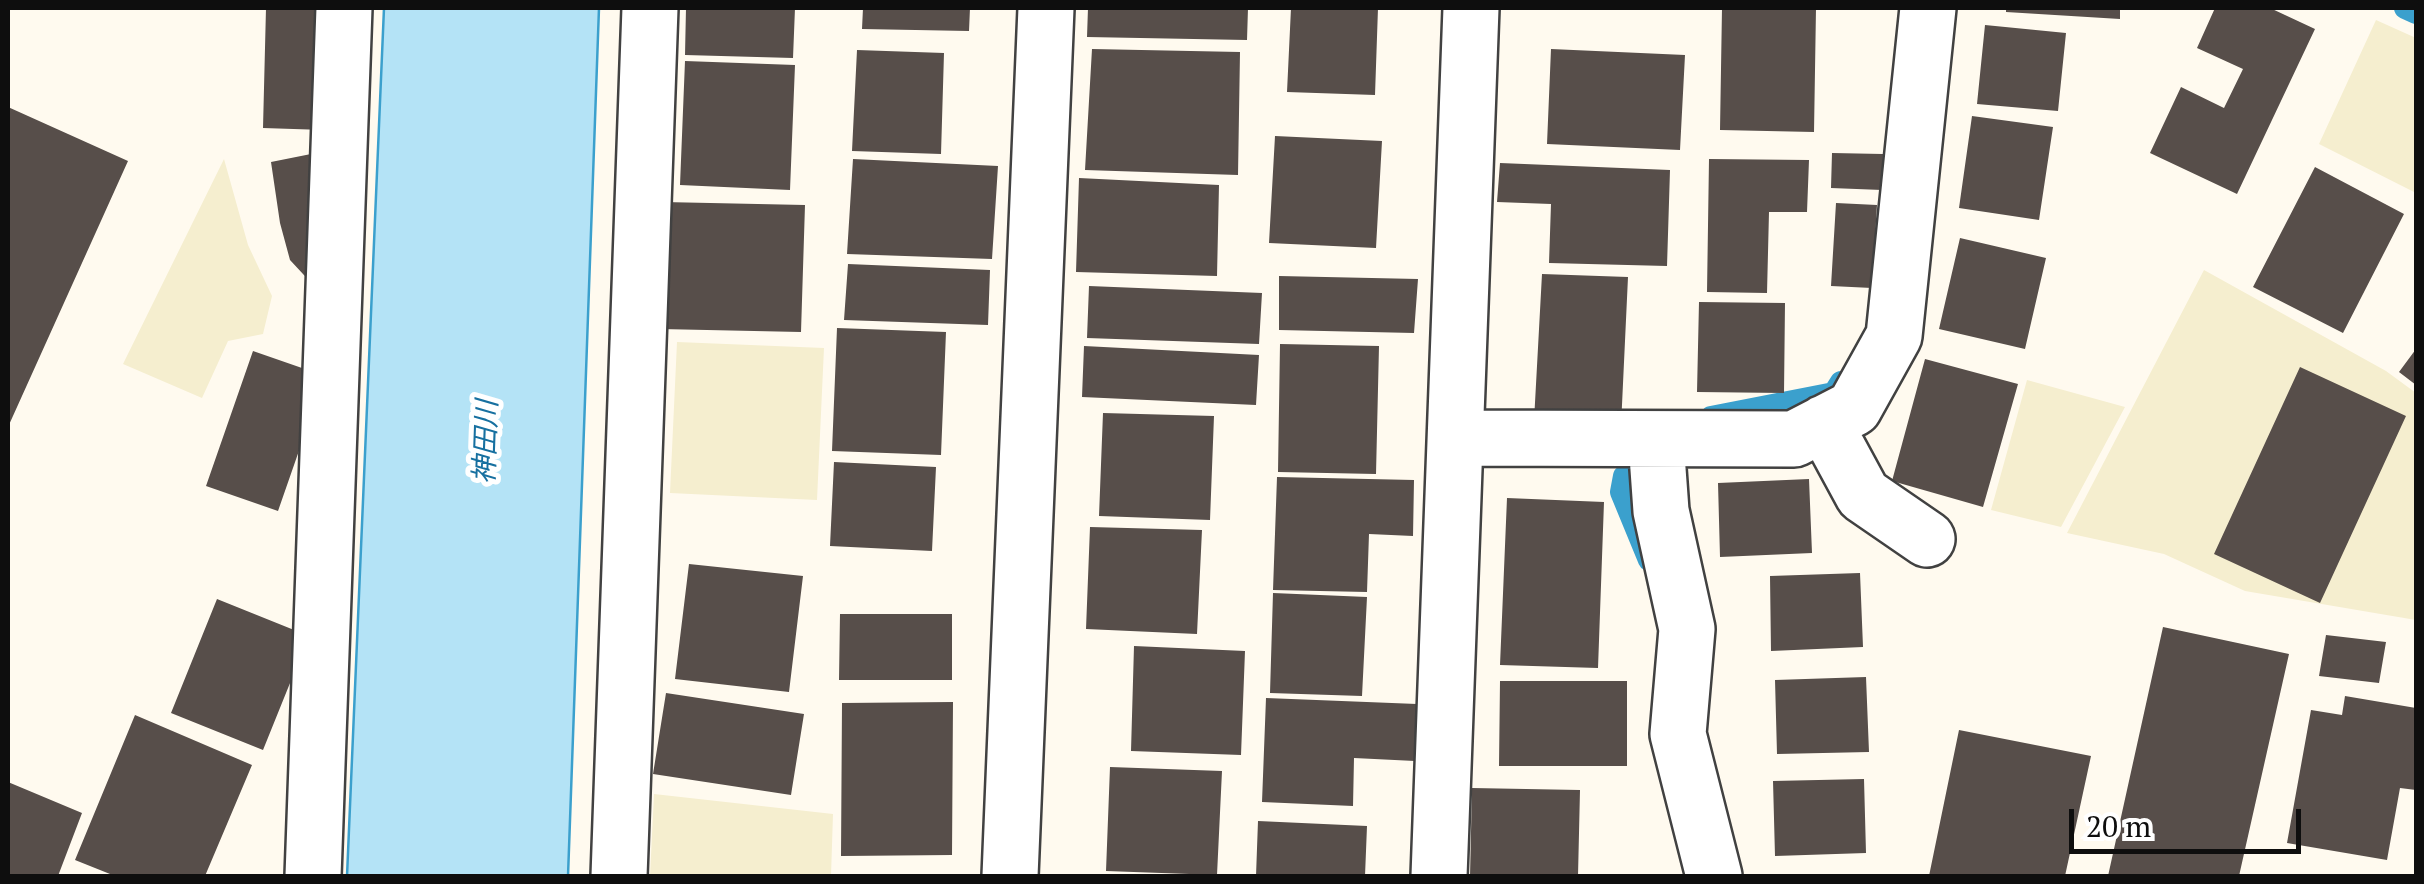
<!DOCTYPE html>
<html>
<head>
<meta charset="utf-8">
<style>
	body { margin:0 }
	#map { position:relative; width:2424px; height:884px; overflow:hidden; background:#fffaef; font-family:"PT Serif",serif }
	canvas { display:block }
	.frame { position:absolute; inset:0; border:10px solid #0e0e0e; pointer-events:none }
	.scale { position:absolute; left:2069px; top:809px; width:232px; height:45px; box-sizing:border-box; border:5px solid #0e0e0e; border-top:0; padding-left:12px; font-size:30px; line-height:35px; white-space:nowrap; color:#0e0e0e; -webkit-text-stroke:8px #fff; paint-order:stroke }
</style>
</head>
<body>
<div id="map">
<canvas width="2424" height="884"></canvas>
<div class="frame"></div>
<div class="scale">20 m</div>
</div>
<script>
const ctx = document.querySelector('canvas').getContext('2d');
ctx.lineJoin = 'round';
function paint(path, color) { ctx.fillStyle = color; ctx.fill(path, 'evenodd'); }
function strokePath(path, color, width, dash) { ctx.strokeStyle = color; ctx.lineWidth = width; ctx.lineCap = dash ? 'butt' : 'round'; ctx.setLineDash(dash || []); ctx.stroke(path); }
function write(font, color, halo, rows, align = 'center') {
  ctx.font = font + ' "PT Serif","Noto Sans JP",serif'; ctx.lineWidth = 10; ctx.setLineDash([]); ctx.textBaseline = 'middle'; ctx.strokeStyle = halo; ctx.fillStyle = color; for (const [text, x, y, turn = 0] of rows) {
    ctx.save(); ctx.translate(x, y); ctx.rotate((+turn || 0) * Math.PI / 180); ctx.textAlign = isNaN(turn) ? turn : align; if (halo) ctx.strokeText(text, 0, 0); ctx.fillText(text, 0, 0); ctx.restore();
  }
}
const farmland = new Path2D(`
	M 2376,20 L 2416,38 L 2416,193 L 2319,144 Z
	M 224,159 L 248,245 L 272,296 L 263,334 L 228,341 L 202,398 L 123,364 Z
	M 2204,270 L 2386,371 L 2416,393 L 2416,620 L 2245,591 L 2164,554 L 2067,533 Z
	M 677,342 L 824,348 L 817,500 L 670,493 Z
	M 2027,380 L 2125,407 L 2061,527 L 1991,510 Z
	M 654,794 L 833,814 L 831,876 L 650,876 Z`);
const water = new Path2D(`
	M 384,8 L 599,8 L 568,876 L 347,876 Z`);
const stream = new Path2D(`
	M 2405,8 L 2416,13
	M 1711,417 L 1834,393 L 1841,382
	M 1624,476 L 1621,492 L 1649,560`);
const building = new Path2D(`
	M 266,8 L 326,8 L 324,130 L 263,128 Z
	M 686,8 L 795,8 L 793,58 L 685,55 Z
	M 863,8 L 970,8 L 969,31 L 862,29 Z
	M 1088,8 L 1248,8 L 1247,40 L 1087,37 Z
	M 1291,8 L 1378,8 L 1375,95 L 1287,92 Z
	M 1722,8 L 1816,8 L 1814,132 L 1720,130 Z
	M 2006,8 L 2120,8 L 2120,19 L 2006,12 Z
	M 2215,8 L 2270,8 L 2315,29 L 2237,194 L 2150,153 L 2181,87 L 2224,108 L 2243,69 L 2197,48 Z
	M 1985,25 L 2066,33 L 2058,111 L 1977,104 Z
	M 1092,49 L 1240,52 L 1238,175 L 1085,170 Z
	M 1551,49 L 1685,55 L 1680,150 L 1547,144 Z
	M 857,50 L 944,53 L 941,154 L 852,151 Z
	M 685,61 L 795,65 L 790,190 L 680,185 Z
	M 8,107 L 128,161 L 8,427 Z
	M 1972,116 L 2053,127 L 2039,220 L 1959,208 Z
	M 1275,136 L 1382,141 L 1376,248 L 1269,243 Z
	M 321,152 L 316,288 L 290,260 L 280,223 L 271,162 Z
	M 1832,153 L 1883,154 L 1882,190 L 1831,188 Z
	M 853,159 L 998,166 L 992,259 L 847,254 Z
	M 1709,159 L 1809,160 L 1807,212 L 1769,212 L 1767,293 L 1707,292 Z
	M 1500,163 L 1670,170 L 1667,266 L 1549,263 L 1551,204 L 1497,202 Z
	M 2315,167 L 2404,214 L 2343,333 L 2253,287 Z
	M 1079,178 L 1219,185 L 1217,276 L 1076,272 Z
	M 663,202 L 805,205 L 801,332 L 660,329 Z
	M 1836,203 L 1877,205 L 1872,288 L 1831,286 Z
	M 1960,238 L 2046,258 L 2025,349 L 1939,329 Z
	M 848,264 L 990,270 L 988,325 L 844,320 Z
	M 1542,274 L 1628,277 L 1621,426 L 1534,421 Z
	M 1279,276 L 1418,279 L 1414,333 L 1279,330 Z
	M 1089,286 L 1262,293 L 1259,344 L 1087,338 Z
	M 1699,302 L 1785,303 L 1784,393 L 1697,392 Z
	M 837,328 L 946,332 L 941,455 L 832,451 Z
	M 1280,344 L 1379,346 L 1376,474 L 1278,472 Z
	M 1084,346 L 1259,355 L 1256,405 L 1082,397 Z
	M 2416,349 L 2416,385 L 2399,372 Z
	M 253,351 L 325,376 L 278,511 L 206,486 Z
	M 1925,359 L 2018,384 L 1983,507 L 1892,481 Z
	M 2300,367 L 2406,416 L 2320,603 L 2214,554 Z
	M 1103,413 L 1214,416 L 1210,520 L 1099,516 Z
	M 834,462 L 936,467 L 932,551 L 830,546 Z
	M 1277,477 L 1414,480 L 1413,536 L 1369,534 L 1367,592 L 1273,590 Z
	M 1809,479 L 1812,553 L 1720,557 L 1718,483 Z
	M 1507,498 L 1604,502 L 1598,668 L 1500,665 Z
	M 1090,527 L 1202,530 L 1197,634 L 1086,629 Z
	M 689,564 L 803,576 L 789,692 L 675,679 Z
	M 1860,573 L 1863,647 L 1771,651 L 1770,576 Z
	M 1273,593 L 1367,597 L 1362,696 L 1270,693 Z
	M 217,599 L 309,636 L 263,750 L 171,713 Z
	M 840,614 L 952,614 L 952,680 L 839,680 Z
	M 2163,627 L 2289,654 L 2239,876 L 2108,876 Z
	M 2326,635 L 2386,642 L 2379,683 L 2319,676 Z
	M 1134,646 L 1245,651 L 1241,755 L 1131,751 Z
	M 1866,677 L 1869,752 L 1777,754 L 1775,680 Z
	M 1500,681 L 1627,681 L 1627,766 L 1499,766 Z
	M 666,693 L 804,714 L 791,795 L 653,774 Z
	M 2345,696 L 2416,708 L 2416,790 L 2400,788 L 2387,860 L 2287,843 L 2311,710 L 2342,715 Z
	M 1266,698 L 1417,704 L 1415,761 L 1354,758 L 1353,806 L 1262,802 Z
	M 953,702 L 952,855 L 841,856 L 842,703 Z
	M 135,715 L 252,765 L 205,876 L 115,876 L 75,860 Z
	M 1959,730 L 2091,756 L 2065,876 L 1929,876 Z
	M 1110,767 L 1222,771 L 1217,875 L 1106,871 Z
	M 1864,779 L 1866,853 L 1775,856 L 1773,781 Z
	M 8,782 L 82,813 L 58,876 L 8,876 Z
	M 1472,788 L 1580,790 L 1578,876 L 1470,876 Z
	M 1258,821 L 1367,826 L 1365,876 L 1256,876 Z`);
const minor = new Path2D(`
	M 1824,423 L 1863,495 L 1927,539
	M 1457,438 L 1794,439 L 1854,408 L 1894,336 L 1928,8
	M 1656,441 L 1661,511 L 1687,629 L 1678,734 L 1714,876
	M 313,876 L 344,8
	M 619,876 L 650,8
	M 1010,876 L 1046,8
	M 1439,876 L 1471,8`);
const waterNames = [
	["神田川",487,442,-88]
];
paint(farmland, '#f5eecf');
paint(water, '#b4e3f6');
strokePath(water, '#3ba0cd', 2.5);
strokePath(stream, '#3ba0cd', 22);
paint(building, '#574e4a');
strokePath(minor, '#414141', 60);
strokePath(minor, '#fff', 55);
write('italic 28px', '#1770a0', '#fff', waterNames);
</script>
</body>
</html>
